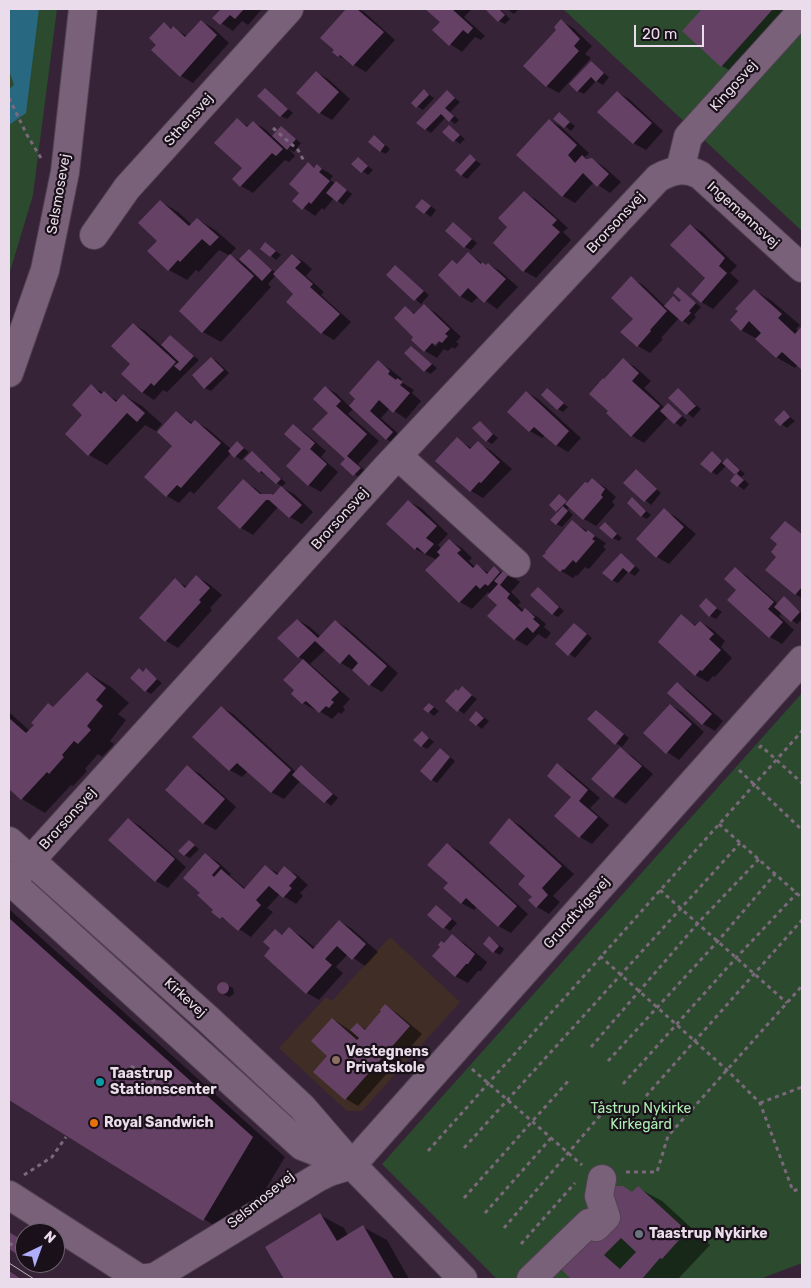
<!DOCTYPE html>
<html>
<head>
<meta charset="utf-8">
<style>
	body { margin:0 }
	#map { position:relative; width:811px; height:1288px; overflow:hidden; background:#362337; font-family:Rubik,sans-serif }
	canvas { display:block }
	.frame { position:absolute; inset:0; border:10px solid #eadcea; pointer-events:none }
	.north { position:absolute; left:15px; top:1223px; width:50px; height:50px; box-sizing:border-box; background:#191019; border:1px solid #6d626d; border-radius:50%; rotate:42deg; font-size:14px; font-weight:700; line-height:20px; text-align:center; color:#eadcea }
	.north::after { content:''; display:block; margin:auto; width:18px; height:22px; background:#afaefa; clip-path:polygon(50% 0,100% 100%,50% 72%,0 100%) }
	.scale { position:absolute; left:634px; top:25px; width:70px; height:22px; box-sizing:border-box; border:2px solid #eadcea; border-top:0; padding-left:6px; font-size:15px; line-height:18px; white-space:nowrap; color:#eadcea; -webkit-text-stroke:4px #191019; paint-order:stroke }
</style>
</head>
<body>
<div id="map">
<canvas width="811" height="1288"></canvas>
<div class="frame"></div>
<div class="north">N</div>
<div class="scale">20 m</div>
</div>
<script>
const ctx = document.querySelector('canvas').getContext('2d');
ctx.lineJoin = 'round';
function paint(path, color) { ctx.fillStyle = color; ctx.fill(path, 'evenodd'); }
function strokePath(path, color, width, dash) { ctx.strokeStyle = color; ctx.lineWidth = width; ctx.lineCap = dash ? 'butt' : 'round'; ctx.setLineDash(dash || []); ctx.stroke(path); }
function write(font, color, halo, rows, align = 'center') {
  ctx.font = font + ' Rubik,sans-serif'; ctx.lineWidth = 4.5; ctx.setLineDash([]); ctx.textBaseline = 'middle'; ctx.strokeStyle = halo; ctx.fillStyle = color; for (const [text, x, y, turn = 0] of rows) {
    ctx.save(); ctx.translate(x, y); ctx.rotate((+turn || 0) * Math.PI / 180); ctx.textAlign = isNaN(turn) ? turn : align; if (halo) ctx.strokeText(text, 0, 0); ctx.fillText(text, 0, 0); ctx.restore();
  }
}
const education = new Path2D(`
	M 390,937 L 460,1002 L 362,1111 L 347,1111 L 279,1048 L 326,997 L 332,1001 Z`);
const green = new Path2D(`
	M 9,9 L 57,9 L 33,195 L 9,275 Z
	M 563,9 L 802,9 L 802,231 Z
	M 802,693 L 802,1263 L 760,1279 L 497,1279 L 382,1164 Z`);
const water = new Path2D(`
	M 9,9 L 39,9 L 26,113 L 9,125 L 9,89 L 14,85 L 9,70 Z`);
const shadow = new Path2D(`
	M 222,9 L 262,9 L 248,25 L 242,21 L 233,31 L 214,18 Z
	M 348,9 L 358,9 L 364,12 L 395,40 L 366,72 L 339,56 L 336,50 L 322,37 Z
	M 427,9 L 472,9 L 464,17 L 485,36 L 481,40 L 475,37 L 462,52 L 450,44 L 442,22 Z
	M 487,9 L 500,9 L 510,19 L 505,24 L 499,21 Z
	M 507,9 L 519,9 L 514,14 Z
	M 704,9 L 792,9 L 734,73 L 722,66 L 684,31 Z
	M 201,21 L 213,28 L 229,43 L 193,83 L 181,76 L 153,50 L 158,45 L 164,24 L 187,36 Z
	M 561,21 L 573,28 L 592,46 L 585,54 L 591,58 L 559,93 L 546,86 Z
	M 591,63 L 609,77 L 603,85 L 596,81 L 584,94 L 578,91 Z
	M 316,72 L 328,79 L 350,99 L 332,120 L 320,113 Z
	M 265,90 L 293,113 L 287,119 L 281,116 Z
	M 424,91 L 434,98 L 423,110 L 412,103 Z
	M 447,92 L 460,102 L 450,112 L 459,120 L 455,124 L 446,117 L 431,133 L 425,129 Z
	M 617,92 L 629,99 L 663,131 L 646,150 L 633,143 Z
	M 559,114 L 575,126 L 571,131 L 555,118 Z
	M 237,120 L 249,127 L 253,122 L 265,129 L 273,137 L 281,127 L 301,143 L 294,152 L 288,148 L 295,156 L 289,162 L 285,160 L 253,193 L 241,186 L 244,168 Z
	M 549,120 L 561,127 L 589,153 L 584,158 L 592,159 L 604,167 L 621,182 L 610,193 L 594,182 L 575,203 L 563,196 Z
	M 449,126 L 465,139 L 460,144 L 444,132 Z
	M 380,140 L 390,149 L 386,154 L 380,151 Z
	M 470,156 L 481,164 L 467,179 L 461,175 Z
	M 358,158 L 373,170 L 368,175 L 353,164 Z
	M 308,164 L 315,168 L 317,166 L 329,173 L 333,176 L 330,180 L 336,184 L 337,183 L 342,186 L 352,194 L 343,205 L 334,198 L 324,210 L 322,208 L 315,216 L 294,201 L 301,193 Z
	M 524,193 L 537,200 L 568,228 L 563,232 L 571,240 L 536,278 L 524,271 L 509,227 Z
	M 160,201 L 178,212 L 192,225 L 197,219 L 215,230 L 236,248 L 230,255 L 244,264 L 249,250 L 276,273 L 292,255 L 304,262 L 312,269 L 306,276 L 324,292 L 321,295 L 351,322 L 334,340 L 322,333 L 287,302 L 295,294 L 276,275 L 268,284 L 271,287 L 221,342 L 203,332 L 230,256 L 219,250 L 199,272 L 196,270 L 187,280 L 169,270 L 158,241 Z
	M 428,204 L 436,210 L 431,217 L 417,207 Z
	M 453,224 L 477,243 L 471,250 L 465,247 Z
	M 690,225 L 702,232 L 737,266 L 730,273 L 739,281 L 713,309 L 701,302 L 707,278 Z
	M 266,243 L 281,255 L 276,260 L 261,248 Z
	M 469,254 L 487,266 L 488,264 L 500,271 L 518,287 L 497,309 L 479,296 L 472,303 L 460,296 L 458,265 Z
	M 400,270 L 429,295 L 421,304 L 387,275 Z
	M 631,278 L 643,285 L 665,306 L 673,298 L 680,302 L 683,300 L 678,289 L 701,307 L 694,315 L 696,317 L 689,325 L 679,318 L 661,338 L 663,339 L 650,353 L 638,346 L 622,332 L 635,318 Z
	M 754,290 L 772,301 L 800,325 L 796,329 L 799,332 L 802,328 L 802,368 L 798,364 L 795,368 L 776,357 L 757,339 L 741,330 Z
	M 424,306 L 436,313 L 461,337 L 456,342 L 459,344 L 455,349 L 452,347 L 448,351 L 444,349 L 437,358 L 425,351 L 405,308 L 416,314 ZM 443,335 L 444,337 L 436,346 L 433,346 Z
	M 133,324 L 145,331 L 162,346 L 171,337 L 199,360 L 167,392 L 163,390 L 154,400 L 142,392 L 132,364 Z
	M 411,347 L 437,368 L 431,374 L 425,371 Z
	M 211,358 L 217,361 L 229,373 L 211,391 L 205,388 Z
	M 623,360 L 635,367 L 651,381 L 644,388 L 665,408 L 668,405 L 687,420 L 681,427 L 668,417 L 644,443 L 632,436 L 610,411 L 605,380 Z
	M 378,362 L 390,369 L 402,379 L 400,381 L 414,390 L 412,393 L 421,401 L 406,419 L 390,408 L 381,418 L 404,439 L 398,446 L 386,439 L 353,409 L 348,414 L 379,441 L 358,464 L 366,472 L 360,478 L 342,464 L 347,459 L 329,412 L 325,387 L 337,394 L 350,407 Z
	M 91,386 L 118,401 L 123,395 L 142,406 L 162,424 L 156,431 L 145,425 L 107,465 L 89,455 L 84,415 Z
	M 547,390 L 568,407 L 563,412 L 558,409 Z
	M 678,390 L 701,409 L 693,418 L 670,398 Z
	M 526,392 L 538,399 L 581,438 L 568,452 L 556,445 L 545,435 L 542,438 L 530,431 L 508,412 Z
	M 176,412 L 194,424 L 196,422 L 208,429 L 231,449 L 237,443 L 249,452 L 241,460 L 231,453 L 194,494 L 190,491 L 179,503 L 167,496 Z
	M 784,412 L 795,421 L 787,428 L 776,420 Z
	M 480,422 L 498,438 L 492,444 L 487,441 Z
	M 293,426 L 305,433 L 326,451 L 321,457 L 338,472 L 321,492 L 308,485 L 303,449 Z
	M 457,439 L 473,449 L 478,443 L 490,450 L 512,469 L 483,498 L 471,491 Z
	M 252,453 L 257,456 L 286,483 L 281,487 L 294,494 L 313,512 L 302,524 L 290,517 L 278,507 L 253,535 L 241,528 L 219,508 L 243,481 L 255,488 L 263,495 L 273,496 L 282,487 L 266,474 L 265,475 L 260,472 Z
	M 712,453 L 724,462 L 727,459 L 733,463 L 745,474 L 741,477 L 749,484 L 744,490 L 732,481 L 738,473 L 736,473 L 727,465 L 717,475 L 712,472 Z
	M 636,471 L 661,493 L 651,505 L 625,483 Z
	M 592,480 L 605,487 L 616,497 L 612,502 L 615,505 L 596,526 L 584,519 L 570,507 L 567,509 L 573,515 L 562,527 L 556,524 L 558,513 L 550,505 L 560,496 L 569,502 Z
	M 633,499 L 651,515 L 647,519 L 641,516 Z
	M 408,501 L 421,508 L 448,534 L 438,545 L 442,549 L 450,541 L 462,548 L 472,558 L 469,561 L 475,567 L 477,566 L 489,573 L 494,568 L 503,573 L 504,571 L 520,582 L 511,592 L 521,602 L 518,605 L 524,611 L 525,610 L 538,617 L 546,624 L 544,627 L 551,633 L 546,639 L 538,634 L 527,646 L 515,639 L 489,616 L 499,605 L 488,592 L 472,609 L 460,602 L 437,560 L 415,549 Z
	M 664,510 L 676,517 L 696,534 L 669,564 L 657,557 Z
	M 573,522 L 606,543 L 603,547 L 606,549 L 589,569 L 585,567 L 577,576 L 576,575 L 573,578 L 561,571 Z
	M 785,522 L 802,534 L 802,598 L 795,594 L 779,544 Z
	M 605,524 L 622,538 L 619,541 L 613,538 Z
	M 622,555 L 640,570 L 635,576 L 628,572 L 618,583 L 612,580 Z
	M 735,569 L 747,576 L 778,604 L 784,598 L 802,613 L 802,619 L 797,624 L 782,613 L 779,616 L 794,630 L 782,644 L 770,637 L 738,590 Z
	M 197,577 L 209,584 L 222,595 L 210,608 L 212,610 L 178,648 L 166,641 L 175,580 L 187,587 Z
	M 538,588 L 564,611 L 558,617 L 552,614 Z
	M 706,600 L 722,612 L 716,619 L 710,616 Z
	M 681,616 L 697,626 L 700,622 L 712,629 L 725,641 L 721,647 L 732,658 L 715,677 L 713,676 L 708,682 L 695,675 Z
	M 298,620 L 310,627 L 321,637 L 335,621 L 347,628 L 398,673 L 382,692 L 370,685 L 354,671 L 341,663 L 326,649 L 310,664 L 350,699 L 343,707 L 345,710 L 341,714 L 339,712 L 332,719 L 316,709 L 315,710 L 303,703 L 296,690 L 285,680 L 304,660 L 299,657 Z
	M 575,624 L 592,638 L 575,658 L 557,644 Z
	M 139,670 L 144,672 L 146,670 L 162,683 L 151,694 L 146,691 Z
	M 88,673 L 111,687 L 129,703 L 118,714 L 126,720 L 110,741 L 114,744 L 102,757 L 98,754 L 85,769 L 87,771 L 73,786 L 71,785 L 45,813 L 22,799 L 9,787 L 9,712 L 30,731 Z
	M 677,684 L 689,691 L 723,721 L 715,731 L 703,724 Z
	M 462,688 L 477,699 L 464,714 L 447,701 Z
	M 430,704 L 439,711 L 434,716 L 429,712 Z
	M 670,705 L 682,712 L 704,732 L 679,760 L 667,752 Z
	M 221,707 L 233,714 L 296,772 L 301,766 L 307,770 L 338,798 L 331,806 L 301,780 L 284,799 L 271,792 L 248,771 L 242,777 L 230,770 L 194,737 Z
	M 596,711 L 629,738 L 622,747 L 616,743 Z
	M 477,712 L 489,721 L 482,729 L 470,720 Z
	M 422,732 L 434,742 L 427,749 L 422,746 Z
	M 622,747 L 620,749 L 632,756 L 653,774 L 626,804 L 614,797 L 593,779 Z
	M 441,750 L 455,761 L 437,783 L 432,780 Z
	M 558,765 L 570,772 L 600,798 L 590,808 L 609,825 L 592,844 L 580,837 L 556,816 L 573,797 Z
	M 188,767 L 200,774 L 236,807 L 216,830 L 203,823 Z
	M 128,819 L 140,826 L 186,867 L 168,888 L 156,881 Z
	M 509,819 L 521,826 L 574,874 L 553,896 L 560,902 L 549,914 L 537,907 Z
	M 189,841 L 199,849 L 190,858 L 184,855 Z
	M 447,844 L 459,851 L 528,914 L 511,933 L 498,926 L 477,907 L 474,910 L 461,903 L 449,883 Z
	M 206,855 L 218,862 L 231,874 L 230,876 L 246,889 L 265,866 L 279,874 L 284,868 L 297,875 L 308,885 L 300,893 L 303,896 L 296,904 L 280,894 L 267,908 L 273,912 L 251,937 L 213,912 L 215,910 L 201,893 Z
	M 436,906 L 457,923 L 450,931 L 428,915 Z
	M 9,909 L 285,1157 L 236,1239 L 9,1098 Z
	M 339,921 L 351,928 L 378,952 L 365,966 L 348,954 L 336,967 L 343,973 L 319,1000 L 307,993 L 265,956 L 272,948 L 276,931 L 283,935 L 289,929 L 301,936 L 315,948 Z
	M 452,936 L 464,943 L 487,962 L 481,971 L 478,971 L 468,983 L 455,976 L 445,944 Z
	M 490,938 L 504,949 L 500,955 L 494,952 Z
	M 222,983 L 233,988 L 234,994 L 229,997 L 219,992 L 218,989 L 219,984 Z
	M 385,1006 L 397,1013 L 422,1034 L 358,1106 L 346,1099 L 333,1019 L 351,1031 L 357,1024 L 367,1030 Z
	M 638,1188 L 662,1201 L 710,1245 L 678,1279 L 573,1279 L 561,1268 Z
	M 320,1215 L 344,1228 L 348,1236 L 363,1227 L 387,1240 L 409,1279 L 286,1279 L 267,1247 Z
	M 33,1263 L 49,1263 L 45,1270 Z`);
const building = new Path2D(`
	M 221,9 L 244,9 L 235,19 L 230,15 L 220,25 L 212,18 Z
	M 346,9 L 357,9 L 384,32 L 353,66 L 340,55 L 338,57 L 332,52 L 334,50 L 320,38 Z
	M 425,9 L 452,9 L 473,28 L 468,34 L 463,30 L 449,46 L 432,30 L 440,22 Z
	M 485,9 L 499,9 L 505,15 L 498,22 Z
	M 702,9 L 773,9 L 721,67 L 682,31 Z
	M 561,19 L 580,39 L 574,46 L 579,51 L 546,87 L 523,66 L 556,30 L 554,27 Z
	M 201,20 L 217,35 L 180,77 L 151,50 L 156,45 L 149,38 L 164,22 L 171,29 L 173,26 L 185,37 Z
	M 591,61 L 604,73 L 596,82 L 591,77 L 577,92 L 569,84 Z
	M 316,71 L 339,92 L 319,114 L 296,93 Z
	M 265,88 L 288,109 L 280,117 L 257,96 Z
	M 424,89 L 429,95 L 416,108 L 411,103 Z
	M 447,90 L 455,98 L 445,108 L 454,116 L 449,122 L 441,114 L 425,130 L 416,123 Z
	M 617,91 L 652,123 L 633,144 L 597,112 Z
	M 559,112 L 570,122 L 564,128 L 553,119 Z
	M 237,118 L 247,127 L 253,121 L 283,149 L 276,156 L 272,153 L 240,187 L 232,179 L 242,168 L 214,143 Z
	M 549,119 L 577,145 L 568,155 L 575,163 L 582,155 L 586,159 L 592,158 L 609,174 L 597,187 L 583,173 L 562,197 L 516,155 Z
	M 449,125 L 460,135 L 453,142 L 442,132 Z
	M 281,126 L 296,139 L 287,150 L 272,136 Z
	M 374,135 L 385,145 L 380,152 L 368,142 Z
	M 470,154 L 476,160 L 461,176 L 455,170 Z
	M 358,157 L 368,166 L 361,173 L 351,164 Z
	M 308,162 L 314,168 L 317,164 L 322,169 L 319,172 L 330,181 L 311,204 L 309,202 L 302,210 L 292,201 L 299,193 L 289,184 Z
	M 336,181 L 347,190 L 337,202 L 326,193 Z
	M 524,191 L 557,220 L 552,225 L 560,232 L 523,272 L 493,243 L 507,227 L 498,218 Z
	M 422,199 L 431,206 L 424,214 L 415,207 Z
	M 160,200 L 189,226 L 197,218 L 219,237 L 210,246 L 202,239 L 180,262 L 178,260 L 168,271 L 147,251 L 157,241 L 138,223 Z
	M 453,222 L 472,239 L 464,248 L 445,231 Z
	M 690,224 L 725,258 L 719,266 L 727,273 L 701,303 L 691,294 L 705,278 L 670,245 Z
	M 265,242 L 276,251 L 270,257 L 260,249 Z
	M 249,249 L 272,270 L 262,281 L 239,259 Z
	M 468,252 L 481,264 L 482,262 L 486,265 L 488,263 L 506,279 L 484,303 L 468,288 L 460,297 L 438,275 L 452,260 L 457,264 Z
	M 230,254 L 254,276 L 202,333 L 179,311 Z
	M 292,254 L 301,262 L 295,268 L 313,284 L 310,287 L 340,314 L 321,334 L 286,302 L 293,294 L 273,274 Z
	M 395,265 L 424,291 L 414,301 L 386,275 Z
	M 631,276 L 667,311 L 650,330 L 651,331 L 637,347 L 620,332 L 633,319 L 611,298 Z
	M 678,287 L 696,303 L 689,311 L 691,313 L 682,322 L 664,306 L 673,296 L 679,302 L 681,300 L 673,293 Z
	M 754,289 L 782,314 L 778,318 L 795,334 L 802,326 L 802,370 L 782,352 L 776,358 L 755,339 L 761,333 L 749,321 L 741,331 L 730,320 L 738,311 L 735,309 Z
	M 424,304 L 450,329 L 445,334 L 448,336 L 442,343 L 439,341 L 435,345 L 432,343 L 424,352 L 411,340 L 413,337 L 394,318 L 405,306 L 414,314 Z
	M 133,323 L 176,362 L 154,386 L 151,383 L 142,393 L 121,374 L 130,364 L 111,346 Z
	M 170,335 L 194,356 L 180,371 L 174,366 L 179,362 L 161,345 Z
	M 411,346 L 432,364 L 424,372 L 404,353 Z
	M 211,357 L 224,370 L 204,389 L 192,375 Z
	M 623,358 L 639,373 L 632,381 L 660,406 L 631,437 L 606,413 L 608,411 L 589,394 L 603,378 L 604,379 Z
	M 378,360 L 390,371 L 388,374 L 396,380 L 397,378 L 403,382 L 400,385 L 410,393 L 393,413 L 379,400 L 370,411 L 393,432 L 386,440 L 349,406 L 355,399 L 349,393 Z
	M 91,384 L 101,394 L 104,391 L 116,402 L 123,394 L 145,413 L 137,422 L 127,413 L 88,456 L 65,434 L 82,415 L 72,405 Z
	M 325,386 L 341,401 L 336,406 L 367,434 L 347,456 L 361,468 L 353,476 L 340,464 L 345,459 L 312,429 L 328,413 L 313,399 Z
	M 547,388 L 564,403 L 557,410 L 541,395 Z
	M 678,388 L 696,406 L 686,415 L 668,398 Z
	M 526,391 L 569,431 L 556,446 L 534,427 L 529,432 L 507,412 Z
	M 668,403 L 682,416 L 674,424 L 660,411 Z
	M 784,410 L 790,417 L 780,426 L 774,420 Z
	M 176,411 L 191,424 L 195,420 L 221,443 L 181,488 L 177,485 L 166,497 L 144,477 L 172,446 L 157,432 Z
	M 480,421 L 493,434 L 486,442 L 472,428 Z
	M 293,424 L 315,443 L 310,449 L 327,464 L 308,486 L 286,466 L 301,449 L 284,434 Z
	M 457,437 L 470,449 L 478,441 L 500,462 L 481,483 L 479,482 L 470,492 L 435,461 Z
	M 237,441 L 244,448 L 234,458 L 228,451 Z
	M 252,451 L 281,479 L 276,484 L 261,471 L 259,473 L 244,459 Z
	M 712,451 L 722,461 L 711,473 L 700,464 Z
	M 727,458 L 740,470 L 735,475 L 722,463 Z
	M 636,469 L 657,489 L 644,502 L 623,483 Z
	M 736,473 L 744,480 L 737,487 L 730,481 Z
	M 592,478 L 605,489 L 601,495 L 603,497 L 583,520 L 565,504 L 585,482 L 588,483 Z
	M 243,479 L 260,494 L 271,494 L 273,495 L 281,486 L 302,505 L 289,518 L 269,500 L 266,500 L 240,529 L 217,508 Z
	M 559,494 L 567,501 L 556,512 L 549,505 Z
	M 632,497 L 646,511 L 641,517 L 627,503 Z
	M 408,500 L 437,526 L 426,538 L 434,544 L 425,554 L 417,547 L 415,550 L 386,524 Z
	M 563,506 L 568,511 L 556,525 L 550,520 Z
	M 664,508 L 684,527 L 656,558 L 636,539 Z
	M 572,520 L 586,532 L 588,530 L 595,536 L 592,539 L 595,541 L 576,563 L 573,560 L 564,570 L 563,569 L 560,572 L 542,556 L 546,553 L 545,552 Z
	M 785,521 L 802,534 L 802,587 L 795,595 L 765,570 L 776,557 L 771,552 L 777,544 L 770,538 Z
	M 605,522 L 617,534 L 612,539 L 599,528 Z
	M 449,539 L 461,550 L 457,553 L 473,568 L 477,564 L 487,574 L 494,566 L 500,572 L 488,586 L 485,584 L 480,589 L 476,585 L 459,603 L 425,570 L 440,555 L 437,552 Z
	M 621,553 L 635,566 L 629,573 L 623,568 L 612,581 L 602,573 Z
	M 735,567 L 774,602 L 768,609 L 783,622 L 769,638 L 727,600 L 736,590 L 724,579 Z
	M 504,570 L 509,574 L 500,585 L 510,594 L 507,598 L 522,612 L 525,608 L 535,617 L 533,619 L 540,625 L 533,633 L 527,627 L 514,640 L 487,616 L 497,605 L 487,596 L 498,584 L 494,581 Z
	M 196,575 L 210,588 L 199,600 L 201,602 L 165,642 L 139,618 L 175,578 L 185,588 Z
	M 538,587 L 559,607 L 552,615 L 530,595 Z
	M 784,596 L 800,612 L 791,622 L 774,607 Z
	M 706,598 L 717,608 L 709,617 L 699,606 Z
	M 681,614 L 695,626 L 700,621 L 714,634 L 709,639 L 721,650 L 702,671 L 700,670 L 695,676 L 658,642 Z
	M 297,619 L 318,638 L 335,620 L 387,666 L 369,686 L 352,670 L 358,663 L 349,654 L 340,664 L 315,641 L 298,658 L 277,638 Z
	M 574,623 L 587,634 L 568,656 L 555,644 Z
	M 303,659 L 339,692 L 331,700 L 334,702 L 329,708 L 326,706 L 319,713 L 306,701 L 302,704 L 291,694 L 294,690 L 283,680 Z
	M 139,668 L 143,672 L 146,668 L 157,679 L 145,692 L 130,678 Z
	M 87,672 L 106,688 L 96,700 L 103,706 L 87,726 L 91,730 L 78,744 L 74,741 L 62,755 L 64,757 L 49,774 L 47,772 L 21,800 L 9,789 L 9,718 L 26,733 L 34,725 L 31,723 L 48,703 L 53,707 Z
	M 677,682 L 712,714 L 702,725 L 667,693 Z
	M 462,686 L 472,695 L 457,712 L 445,701 L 456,689 L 458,691 Z
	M 429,703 L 434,707 L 428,713 L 423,709 Z
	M 670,704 L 692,724 L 666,754 L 643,733 Z
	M 221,706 L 291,770 L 271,793 L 237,763 L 229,771 L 192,737 Z
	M 596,710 L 624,734 L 615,745 L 587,719 Z
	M 476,711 L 484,718 L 476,726 L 469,720 Z
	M 422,731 L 429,738 L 421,747 L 413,740 Z
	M 620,747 L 642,766 L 613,798 L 591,779 Z
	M 440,748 L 450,757 L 431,781 L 420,771 Z
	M 557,763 L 588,790 L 579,801 L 598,817 L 579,838 L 554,816 L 571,797 L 547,776 Z
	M 187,765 L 225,799 L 203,824 L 165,790 Z
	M 301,765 L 333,794 L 324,803 L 292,775 Z
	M 128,818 L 175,859 L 155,882 L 108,840 Z
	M 509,818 L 562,866 L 542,888 L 548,895 L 536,908 L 528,900 L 532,897 L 518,884 L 525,876 L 489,843 Z
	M 189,840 L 195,845 L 184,856 L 178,851 Z
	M 447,843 L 517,906 L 498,927 L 466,898 L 461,904 L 443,888 L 448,883 L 427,865 Z
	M 205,853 L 220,866 L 212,875 L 214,877 L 221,869 L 244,889 L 265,865 L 277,875 L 284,866 L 297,877 L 289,886 L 292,888 L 283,898 L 269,886 L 256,900 L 261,905 L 238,931 L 222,917 L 220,919 L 211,912 L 213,910 L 197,895 L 200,893 L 183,878 Z
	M 436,905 L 452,919 L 443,929 L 427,915 Z
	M 9,918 L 253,1137 L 203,1221 L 9,1100 Z
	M 339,920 L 366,944 L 352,960 L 337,946 L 325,959 L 332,965 L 306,994 L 264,956 L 270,948 L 263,942 L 275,929 L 282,935 L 289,927 L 313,949 Z
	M 452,934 L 475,954 L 468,964 L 466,964 L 455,977 L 432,956 L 440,947 L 438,945 L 441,941 L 444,943 Z
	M 489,936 L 499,946 L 493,953 L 483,944 Z
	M217 988a6 6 0 1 1 12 0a6 6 0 1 1-12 0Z
	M 385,1004 L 410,1026 L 345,1100 L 313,1072 L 327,1056 L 311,1041 L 332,1018 L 357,1040 L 359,1038 L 350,1030 L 357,1023 L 365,1030 L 381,1011 L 380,1010 Z
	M 617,1186 L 623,1186 L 632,1192 L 638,1186 L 687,1231 L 662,1259 L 660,1258 L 642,1279 L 571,1279 L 560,1268 L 612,1188 ZM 621,1238 L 636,1252 L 620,1269 L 604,1255 Z
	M 320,1213 L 337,1241 L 363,1225 L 394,1279 L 284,1279 L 265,1247 Z
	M 9,1232 L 25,1242 L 25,1259 L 9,1249 Z
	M 9,1271 L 21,1279 L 9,1279 Z`);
const path = new Path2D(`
	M 9,98 L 27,135 L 41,158
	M 273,128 L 298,150 L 304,161
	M 759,748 L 761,746 L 802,783
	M 739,770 L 802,830
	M 719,824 L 802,898
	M 660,890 L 787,1003
	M 600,956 L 727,1070 L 760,1103 L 793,1191 L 802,1188
	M 591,1047 L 698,923 L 759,859
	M 608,1061 L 718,941 L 775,874
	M 131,1066 L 157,1083
	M 472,1069 L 582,1165
	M 623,1084 L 736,958 L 797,893
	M 646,1096 L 802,920
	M 760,1103 L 802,1087
	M 464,1148 L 740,843
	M 428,1151 L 802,731
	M 626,1172 L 657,1172 L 668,1136 L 802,986
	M 24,1175 L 52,1157 L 66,1137
	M 464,1198 L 570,1079
	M 485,1213 L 551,1138
	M 504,1228 L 604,1111
	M 9,1243 L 25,1253
	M 521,1244 L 575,1183
	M 41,1263 L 48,1268`);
const minor = new Path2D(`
	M 680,170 L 688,137 L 802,11
	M 94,235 L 127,188 L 289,9
	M 9,373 L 45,270 L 65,172 L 83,9
	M 398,456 L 516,563
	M 9,841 L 209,1020 L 302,1107 L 352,1165 L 463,1279
	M 9,880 L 302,1146 L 348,1164
	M 11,882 L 386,468 L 658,178 C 672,170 685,167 700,175 L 802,268
	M 352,1165 L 802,660
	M 9,1195 L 140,1279 L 155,1277 L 317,1178 L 329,1172 L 352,1165
	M 531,1279 L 589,1223 L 596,1227 L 606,1217 L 599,1196 L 602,1179`);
const tram = new Path2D(`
	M 9,1263 L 34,1279`);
const markers = [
	[336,1060,5,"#8d6e63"],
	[100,1082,5,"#0f9aa8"],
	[94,1123,5,"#e8710a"],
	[639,1234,5,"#6b7280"]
];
const streetNames = [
	["Kingosvej",734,86,-48],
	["Sthensvej",189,120,-48],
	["Selsmosevej",59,194,-80],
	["Ingemannsvej",743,215,42],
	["Brorsonsvej",616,223,-47],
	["Brorsonsvej",340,519,-48],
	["Brorsonsvej",68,819,-48],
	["Grundtvigsvej",577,913,-48],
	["Kirkevej",185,998,42],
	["Selsmosevej",261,1200,-39]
];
const poiNames = [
	["Vestegnens",346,1052],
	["Privatskole",346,1068],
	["Taastrup",110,1074],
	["Stationscenter",110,1090],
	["Royal Sandwich",104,1123],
	["Taastrup Nykirke",649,1234]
];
const parkNames = [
	["Tåstrup Nykirke",641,1109],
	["Kirkegård",641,1125]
];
paint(education, '#402e26');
paint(green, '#2b4a2e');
paint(water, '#296881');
paint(shadow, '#0007');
paint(building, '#654166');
strokePath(minor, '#524153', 30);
strokePath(path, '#7b697b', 3, [4, 4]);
strokePath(minor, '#796279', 28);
strokePath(tram, '#c2b3c2', 1);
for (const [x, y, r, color] of markers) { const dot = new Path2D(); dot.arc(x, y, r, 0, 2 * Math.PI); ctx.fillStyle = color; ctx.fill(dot); strokePath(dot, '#191019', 2); }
write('14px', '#eadcea', '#191019', streetNames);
write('bold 14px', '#eadcea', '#191019', poiNames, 'left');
write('14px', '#aceeb2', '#191019', parkNames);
</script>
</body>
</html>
